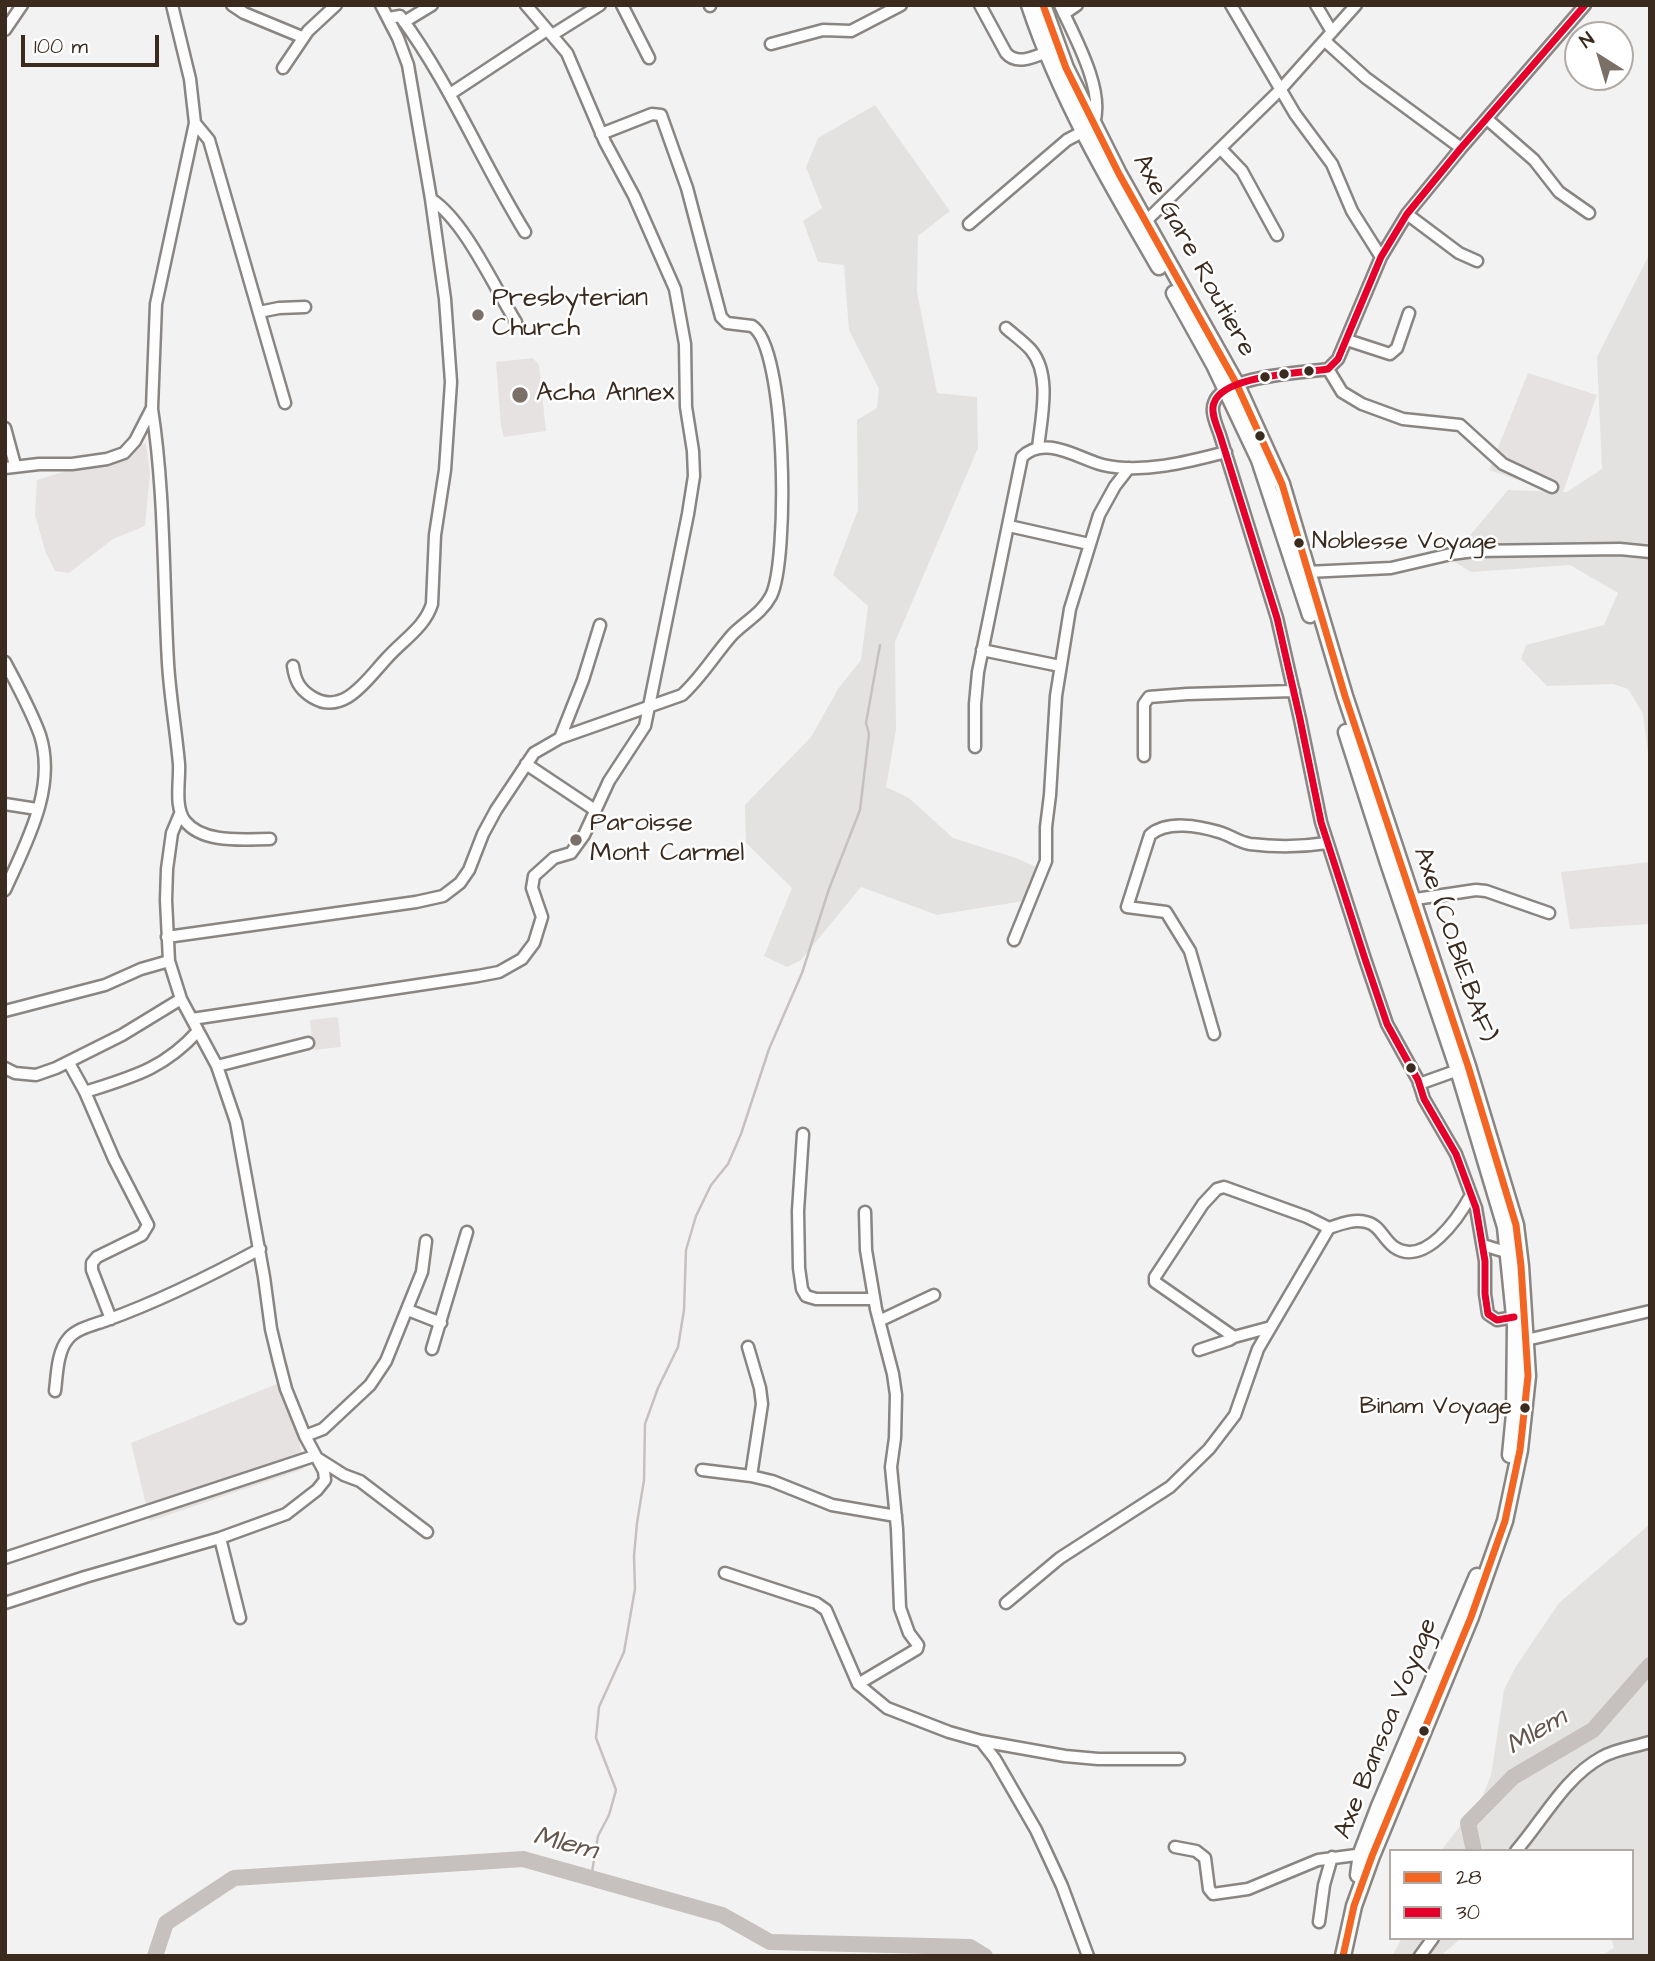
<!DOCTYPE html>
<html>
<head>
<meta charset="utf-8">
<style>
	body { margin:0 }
	#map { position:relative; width:1655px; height:1961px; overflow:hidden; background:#f3f2f2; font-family:"Architects Daughter",sans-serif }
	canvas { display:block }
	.frame { position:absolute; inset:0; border:7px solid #3b2a1e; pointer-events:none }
	.legend { position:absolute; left:1389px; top:1849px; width:245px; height:91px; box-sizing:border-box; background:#fff; border:2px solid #b1aaa5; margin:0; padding:9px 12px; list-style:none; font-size:21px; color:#3b2a1e }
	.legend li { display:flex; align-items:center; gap:14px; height:35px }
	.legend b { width:35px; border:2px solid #b1aaa5 }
	.north { position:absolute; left:1564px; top:21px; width:70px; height:70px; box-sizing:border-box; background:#fff; border:2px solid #b1aaa5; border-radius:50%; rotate:323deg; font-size:19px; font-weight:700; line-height:28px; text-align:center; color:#3b2a1e }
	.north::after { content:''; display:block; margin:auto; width:24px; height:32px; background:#7b7068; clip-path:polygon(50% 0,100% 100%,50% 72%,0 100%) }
	.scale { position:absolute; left:21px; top:35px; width:138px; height:32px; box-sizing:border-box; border:4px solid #3b2a1e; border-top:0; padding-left:9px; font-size:21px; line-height:24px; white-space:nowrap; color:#3b2a1e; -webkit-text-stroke:5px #fff; paint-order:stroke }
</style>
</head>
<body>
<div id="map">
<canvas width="1655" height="1961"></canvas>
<div class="frame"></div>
<ul class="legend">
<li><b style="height:9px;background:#f26522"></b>28</li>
<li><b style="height:9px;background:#e4002b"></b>30</li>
</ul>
<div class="north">N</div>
<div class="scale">100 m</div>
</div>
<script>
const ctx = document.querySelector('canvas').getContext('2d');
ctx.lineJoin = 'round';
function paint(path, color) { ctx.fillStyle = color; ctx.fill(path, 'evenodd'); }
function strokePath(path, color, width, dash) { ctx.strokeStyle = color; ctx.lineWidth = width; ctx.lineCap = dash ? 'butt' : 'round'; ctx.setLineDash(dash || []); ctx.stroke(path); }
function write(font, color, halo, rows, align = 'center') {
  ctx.font = font + ' "Architects Daughter",sans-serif'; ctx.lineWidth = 5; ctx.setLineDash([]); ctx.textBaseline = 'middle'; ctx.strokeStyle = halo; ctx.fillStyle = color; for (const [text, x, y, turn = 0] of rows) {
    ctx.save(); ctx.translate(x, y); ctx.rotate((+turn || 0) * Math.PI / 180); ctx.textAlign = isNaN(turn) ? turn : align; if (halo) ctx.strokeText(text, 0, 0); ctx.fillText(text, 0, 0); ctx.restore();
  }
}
const built = new Path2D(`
	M 533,358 L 539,365 L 546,431 L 504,437 L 501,426 L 496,362 Z
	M 1528,373 L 1597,395 L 1562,495 L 1489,470 Z
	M 146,443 L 150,474 L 145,526 L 113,539 L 69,573 L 55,571 L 46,553 L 35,515 L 37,480 L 125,453 Z
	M 1650,862 L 1650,924 L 1570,929 L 1561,872 Z
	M 338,1017 L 341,1047 L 313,1050 L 310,1020 Z
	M 279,1383 L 296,1421 L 304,1469 L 150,1521 L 131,1443 Z`);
const green = new Path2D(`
	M 875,105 L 950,211 L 918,236 L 917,292 L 937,393 L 977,397 L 978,448 L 895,642 L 896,730 L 886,787 L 909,798 L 953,838 L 1016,858 L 1043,870 L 1030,900 L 937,915 L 861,887 L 801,960 L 787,967 L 764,956 L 792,888 L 746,843 L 745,805 L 811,737 L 838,689 L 861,660 L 868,606 L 833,575 L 858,510 L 857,420 L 877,408 L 879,389 L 849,330 L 844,265 L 818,262 L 803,221 L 822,208 L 806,167 L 818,138 Z
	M 1650,253 L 1650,769 L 1643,714 L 1628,689 L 1613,684 L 1547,686 L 1521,659 L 1526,645 L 1604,625 L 1618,593 L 1570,565 L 1471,572 L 1450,559 L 1508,490 L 1567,492 L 1602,469 L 1597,357 Z
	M 1650,1524 L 1650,1956 L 1600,1956 L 1614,1948 L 1611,1938 L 1632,1938 L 1632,1851 L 1441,1851 L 1482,1797 L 1491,1775 L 1504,1690 L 1515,1668 L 1559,1603 Z
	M 1402,1938 L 1461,1938 L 1441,1956 L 1392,1956 Z`);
const stream = new Path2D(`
	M 591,1878 L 598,1836 L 609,1815 L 616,1790 L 596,1738 L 599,1707 L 624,1652 L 635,1589 L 634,1556 L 637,1523 L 644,1480 L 645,1424 L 658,1388 L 678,1347 L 684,1310 L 686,1250 L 696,1216 L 711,1185 L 728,1164 L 741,1134 L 769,1049 L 802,973 L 829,889 L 860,810 L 869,734 L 866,723 L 880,645`);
const river = new Path2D(`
	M 1474,1851 L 1468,1823 L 1513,1777 L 1593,1730 L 1650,1665
	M 155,1956 L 166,1923 L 234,1878 L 523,1859 L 722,1915 L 770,1942 L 970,1947 L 985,1956`);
const minor = new Path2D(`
	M 232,5 L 244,13 L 302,37
	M 381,5 L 398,38 L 408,65 L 431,199 C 465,221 494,287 516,322
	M 622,5 L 649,58
	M 710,5 L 710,6
	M 980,5 L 1006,53 C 1018,67 1038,55 1052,50
	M 1060,5 C 1074,36 1105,90 1094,123
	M 1231,5 L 1295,114 L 1332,164 L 1352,211 L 1381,257
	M 1316,5 L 1332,32
	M 1064,14 L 1077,5
	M 389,18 L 400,16 C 450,83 481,161 525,232
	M 404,22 L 432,5
	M 5,30 L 22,5
	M 552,35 L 600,5
	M 1325,41 L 1366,78 L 1461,148
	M 771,44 L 823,30 L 851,31 L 901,5
	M 283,68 L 308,31 L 336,5
	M 450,94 L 547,30
	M 1487,119 L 1534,160 L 1559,192 L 1589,213
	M 195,123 L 209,140 L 285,403
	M 1221,149 L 1242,171 L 1277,235
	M 1407,214 L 1459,253 L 1477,261
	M 969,224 L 1067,140 L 1084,131
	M 1142,225 L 1280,90 L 1356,5
	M 259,312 L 279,308 L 305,307
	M 1006,328 C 1014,335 1024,342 1031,350 C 1052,375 1041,419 1038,448
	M 1347,340 L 1390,354 L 1397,348 L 1409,313
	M 1328,369 L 1342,392 L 1362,404 L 1403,419 L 1460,425 L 1503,464 L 1552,487
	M 152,409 C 165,493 163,578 168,663 C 170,697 176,730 179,764 C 180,781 174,807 185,821 C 203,844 244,839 270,839
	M 5,428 L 15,465
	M 5,468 L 39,464 L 72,464 L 107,459 L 124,453 L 135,441 L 152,408 L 156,304 L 195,123 L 190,79 L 172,5
	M 1009,526 L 1089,544
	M 1307,572 L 1391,568 L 1451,554 L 1474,551 L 1620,549 L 1650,552
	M 982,650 L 1060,666
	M 5,662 C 17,685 31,710 40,735 C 57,788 26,843 5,890
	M 293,666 C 295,680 299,689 312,697 C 344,717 368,678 387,658 C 403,640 425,627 432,604 L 435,535 L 445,470 L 451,382 L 445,299 L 431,199
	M 560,738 L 583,680 L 600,625
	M 975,747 L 975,704 L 978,672 L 1022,457 C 1045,434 1079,459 1103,465 C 1142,474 1188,462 1226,452
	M 1144,756 L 1144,704 L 1149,697 L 1187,694 L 1294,691
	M 526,764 L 595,810
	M 5,804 L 37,809
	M 1409,900 L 1476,890 L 1486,891 L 1549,913
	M 167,937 L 416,902 L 443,896 L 460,883 L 469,870 L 483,834 L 496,810 L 534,753 L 560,738 L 682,695 C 702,677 715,654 733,634 C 746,621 762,613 771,596 C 789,561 787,347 752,326 L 727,323 L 721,317 L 687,188 L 661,115 L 652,114 L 601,134
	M 1014,940 L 1046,861 L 1046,827 L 1050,795 L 1056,696 L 1070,609 L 1099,515 L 1115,486 L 1129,468
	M 5,1011 L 105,985 L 141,969 L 169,961
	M 192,1019 L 478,976 L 499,972 L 522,959 L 534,943 L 542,917 L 532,888 L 534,876 L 554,858 L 571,853 L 584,835 L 609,781 L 645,726 L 688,514 L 694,476 L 693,451 L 686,407 L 685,344 L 675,289 L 634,196 L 605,142 L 567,53 L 526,5
	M 1214,1034 L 1190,951 L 1166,912 L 1127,907 L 1150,835 C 1167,820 1199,826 1219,832 C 1230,835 1238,842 1250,844 C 1275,847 1301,847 1327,843
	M 69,1063 L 85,1092 L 114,1159 L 148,1225 L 142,1235 L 97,1257 L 92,1263 L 92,1270 L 111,1319
	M 217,1066 L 308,1043
	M 5,1068 L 15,1073 L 36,1075 L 56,1068 L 122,1035 L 181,999
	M 1419,1084 L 1461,1069
	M 85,1092 C 132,1077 164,1069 198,1031
	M 803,1134 L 798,1211 L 799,1268 L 802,1289 L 806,1296 L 816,1299 L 874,1299
	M 1483,1245 L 1509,1253
	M 408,1310 L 441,1323
	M 1514,1317 L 1497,1320 L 1488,1314 L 1485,1294 L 1485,1261 L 1476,1208 L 1456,1154 L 1424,1099 L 1418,1080 L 1387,1024 L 1365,959 L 1321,822 L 1300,719 L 1277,618 L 1220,435 C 1217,426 1210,412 1214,403 C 1223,375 1303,373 1328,369 L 1338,359 L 1381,257 L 1407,214 L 1461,148 L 1585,5
	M 879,1321 L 934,1295
	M 1234,1337 L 1155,1282 L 1155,1277 L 1203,1204 L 1217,1189 L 1224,1187 L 1307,1217 L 1329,1228
	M 1522,1341 L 1650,1311
	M 748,1347 L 760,1388 L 762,1404 L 751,1476
	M 432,1349 L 467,1232
	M 1199,1350 L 1229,1340 L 1234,1337 L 1271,1327
	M 55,1391 C 57,1375 57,1352 68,1339 C 77,1328 94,1325 107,1320 C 160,1301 210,1276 260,1249
	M 305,1436 L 323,1429 L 370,1385 L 386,1361 L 422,1272 L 426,1241
	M 702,1470 L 751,1476 L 772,1481 L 832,1505 L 896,1516
	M 220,1538 L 240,1618
	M 5,1558 L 314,1456 L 344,1475 L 360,1481 L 427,1532
	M 725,1573 L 816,1603 L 826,1610 L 858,1684 L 887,1708 L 949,1732 L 981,1741 L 995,1759 L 1036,1830 L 1062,1886 L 1088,1956
	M 5,1603 L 85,1577 L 220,1538 L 286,1514 L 317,1490 L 325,1480 L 324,1471 L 305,1436 L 286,1389 L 279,1362 L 271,1329 L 264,1277 L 236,1122 L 217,1066 L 181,999 L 169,961 L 166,900 L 167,869 L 172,833 L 180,814
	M 1006,1603 L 1060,1558 L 1170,1487 L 1209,1449 L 1235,1415 L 1258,1349 L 1329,1228 C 1341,1224 1353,1219 1366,1222 C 1380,1225 1383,1239 1394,1247 C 1425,1268 1459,1217 1471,1195
	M 858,1684 L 917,1649 L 918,1645 L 909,1633 L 900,1608 L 897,1529 L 891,1467 L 895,1438 L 896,1395 L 893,1374 L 876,1309 L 866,1250 L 865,1212
	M 981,1741 L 1065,1756 L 1098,1759 L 1179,1759
	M 1175,1847 L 1196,1851 L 1205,1858 L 1209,1889 L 1213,1894 L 1248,1889 L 1318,1860 L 1364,1854
	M 1516,1851 C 1543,1820 1565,1777 1602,1757 C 1616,1749 1634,1747 1650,1742
	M 1319,1922 L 1324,1885 L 1332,1857
	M 1420,1956 L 1433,1938`);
const highway = new Path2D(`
	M 1029,5 C 1060,98 1110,183 1159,267
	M 1043,5 L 1066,68 L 1119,174 L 1236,383 L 1282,484 L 1345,696 L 1468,1066 L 1516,1225 L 1521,1266 L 1528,1376 L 1520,1450 L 1505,1521 L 1471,1617 L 1372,1856 L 1354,1906 L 1343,1956
	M 1174,293 L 1214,365 L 1259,460 L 1310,615
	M 1346,732 L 1388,863 L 1458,1070 L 1505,1227 L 1515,1326 L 1514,1414 L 1510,1455
	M 1358,1875 L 1361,1853 L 1379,1806 L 1477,1576`);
const bus1 = new Path2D(`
	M 1043,5 L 1066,68 L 1119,174 L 1236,383 L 1282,484 L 1345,696 L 1468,1066 L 1516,1225 L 1521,1266 L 1528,1376 L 1520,1450 L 1505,1521 L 1471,1617 L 1372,1856 L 1354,1906 L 1343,1956`);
const bus2 = new Path2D(`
	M 1514,1317 L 1497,1320 L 1488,1314 L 1485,1294 L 1485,1261 L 1476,1208 L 1456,1154 L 1424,1099 L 1418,1080 L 1387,1024 L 1365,959 L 1321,822 L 1300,719 L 1277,618 L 1220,435 C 1217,426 1210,412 1214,403 C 1223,375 1303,373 1328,369 L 1338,359 L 1381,257 L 1407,214 L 1461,148 L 1585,5`);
const markers = [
	[478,315,7,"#7b7068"],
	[1309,371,6,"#3b2a1e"],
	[1284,374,6,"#3b2a1e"],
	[1265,377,6,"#3b2a1e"],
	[520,395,9,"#7b7068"],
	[1260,436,6,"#3b2a1e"],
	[1299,543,6,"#3b2a1e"],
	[576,840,7,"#7b7068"],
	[1411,1068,6,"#3b2a1e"],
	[1525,1408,6,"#3b2a1e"],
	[1424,1731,6,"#3b2a1e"]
];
const busNames = [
	["Noblesse Voyage",1312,543],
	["Binam Voyage",1512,1408,"right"]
];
const streetNames = [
	["Axe Gare Routiere",1193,256,61],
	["Axe (CO.BIE.BAF)",1453,945,71],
	["Axe Bansoa Voyage",1387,1729,-68]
];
const poiNames = [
	["Presbyterian",492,300],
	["Church",492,330],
	["Acha Annex",536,395],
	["Paroisse",590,825],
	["Mont Carmel",590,855]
];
const waterNames = [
	["Mlem",1537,1733,-31],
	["Mlem",565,1845,14]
];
paint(built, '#e5e2e1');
paint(green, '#e4e2e0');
strokePath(stream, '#c6c0be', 2.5);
strokePath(river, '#c6c0be', 16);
strokePath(minor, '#898582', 15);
strokePath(highway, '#898582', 19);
strokePath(minor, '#fdfdfd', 10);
strokePath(highway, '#fdfdfd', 14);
strokePath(bus1, '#f26522', 7);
strokePath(bus2, '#e4002b', 7);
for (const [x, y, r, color] of markers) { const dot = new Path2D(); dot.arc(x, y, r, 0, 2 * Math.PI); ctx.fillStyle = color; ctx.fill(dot); strokePath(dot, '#fff', 2.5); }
write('24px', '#3b2a1e', '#fff', busNames, 'left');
write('26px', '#3b2a1e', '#fff', streetNames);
write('26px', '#3b2a1e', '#fff', poiNames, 'left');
write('italic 28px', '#65574e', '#fff', waterNames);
</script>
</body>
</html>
